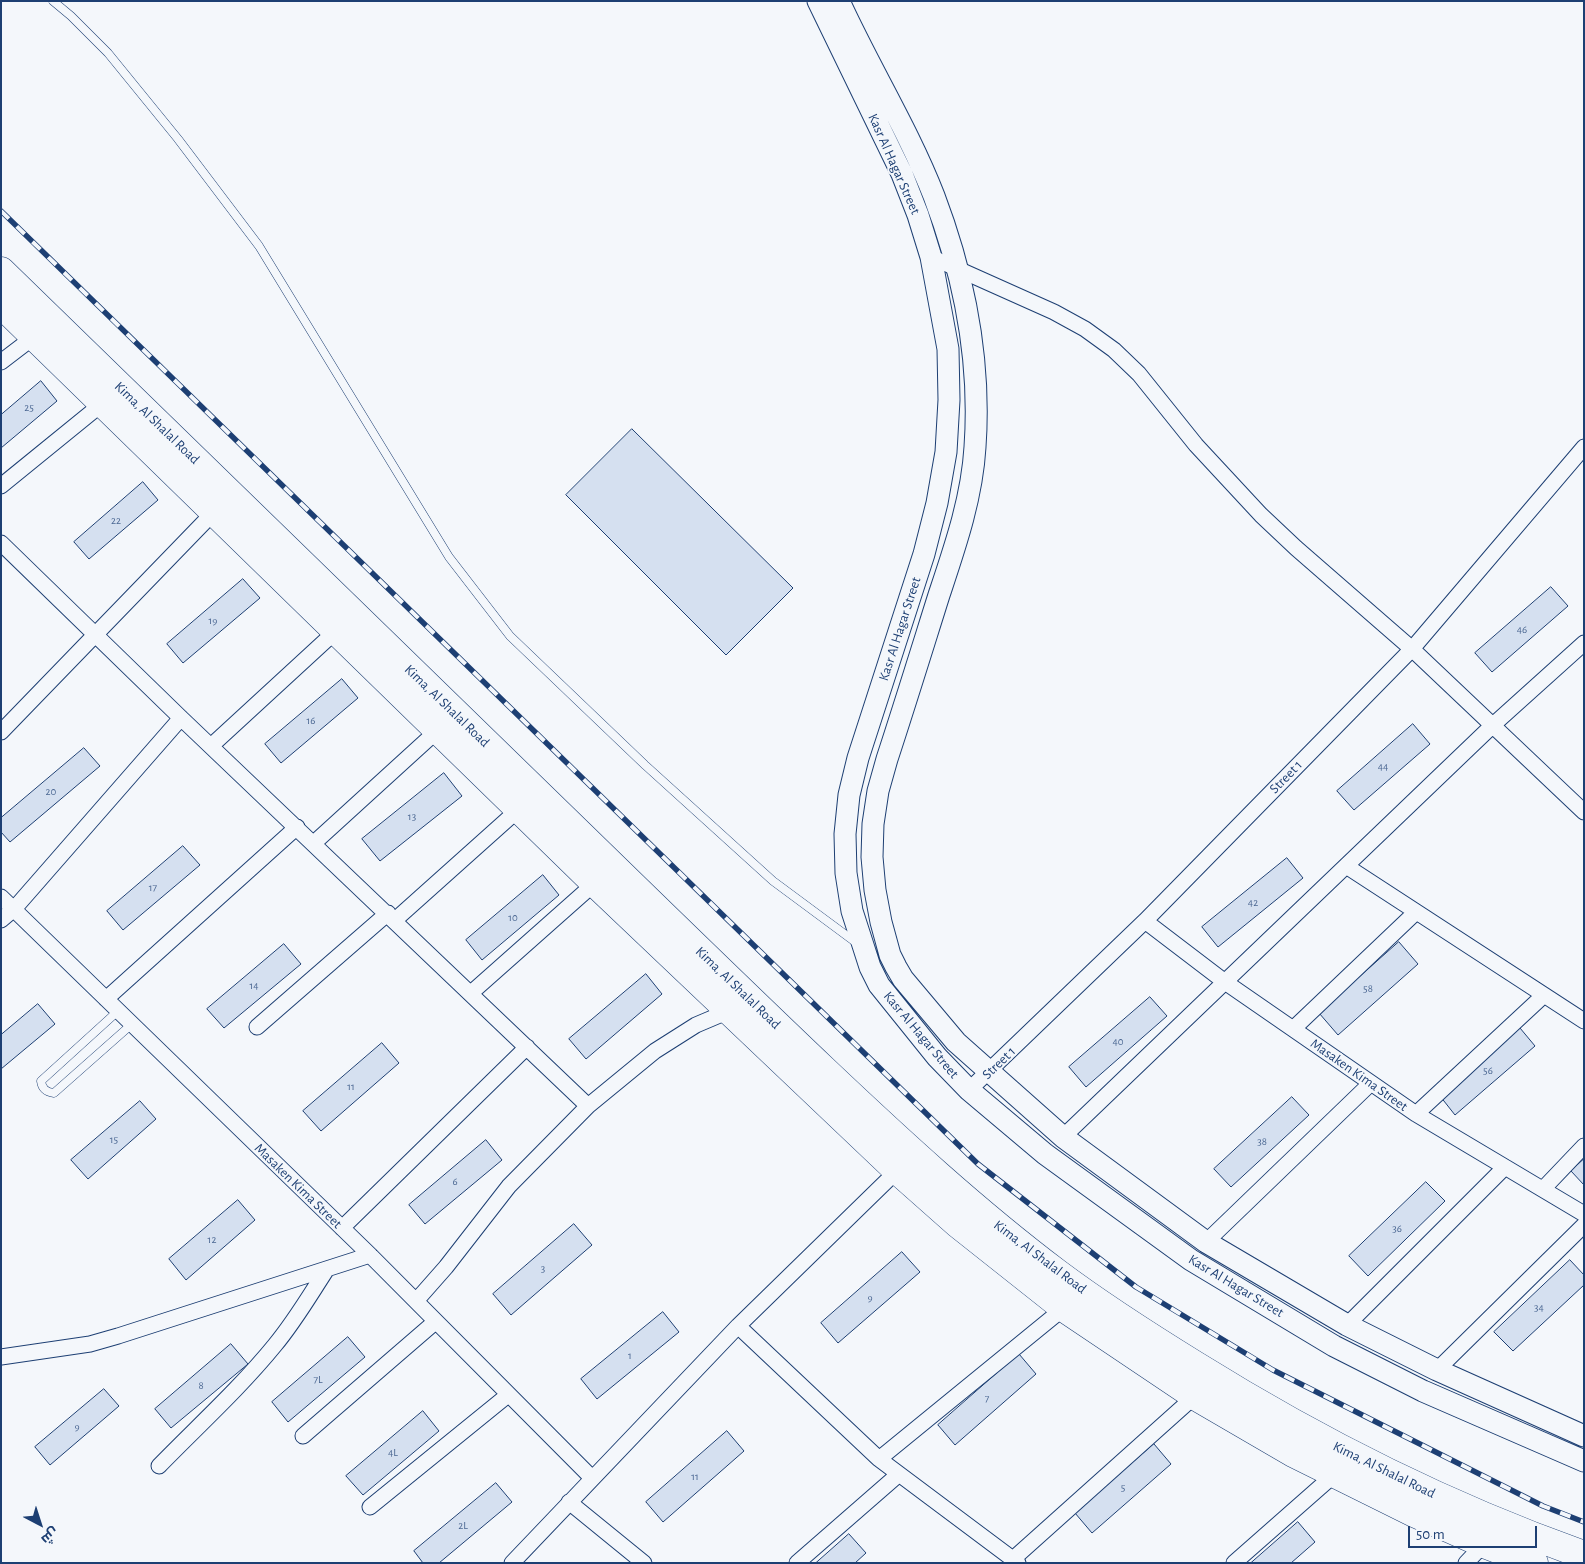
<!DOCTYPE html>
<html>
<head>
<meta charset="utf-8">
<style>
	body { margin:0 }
	#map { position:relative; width:1585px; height:1564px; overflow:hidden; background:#f4f7fb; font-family:"Alegreya Sans",Cairo,sans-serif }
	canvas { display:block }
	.frame { position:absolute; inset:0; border:2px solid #1d3f73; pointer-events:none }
	.north { position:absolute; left:15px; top:1499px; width:50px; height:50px; -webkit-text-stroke:4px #f4f7fb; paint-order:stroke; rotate:140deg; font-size:14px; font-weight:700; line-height:20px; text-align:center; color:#1d3f73 }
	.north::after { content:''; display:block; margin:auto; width:18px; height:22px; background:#1d3f73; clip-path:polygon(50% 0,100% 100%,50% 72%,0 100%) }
	.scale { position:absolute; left:1408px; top:1526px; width:129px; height:22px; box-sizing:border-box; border:2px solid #1d3f73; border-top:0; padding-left:6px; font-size:15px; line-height:18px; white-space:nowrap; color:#1d3f73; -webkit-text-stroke:4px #f4f7fb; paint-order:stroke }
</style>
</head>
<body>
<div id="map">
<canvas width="1585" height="1564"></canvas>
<div class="frame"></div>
<div class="north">ش</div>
<div class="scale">50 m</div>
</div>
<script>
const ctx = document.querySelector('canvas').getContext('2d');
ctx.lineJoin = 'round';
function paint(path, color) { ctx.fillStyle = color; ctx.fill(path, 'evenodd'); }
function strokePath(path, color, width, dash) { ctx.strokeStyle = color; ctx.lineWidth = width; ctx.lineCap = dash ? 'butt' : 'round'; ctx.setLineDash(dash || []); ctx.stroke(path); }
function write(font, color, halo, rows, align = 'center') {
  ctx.font = font + ' "Alegreya Sans",sans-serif'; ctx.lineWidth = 4; ctx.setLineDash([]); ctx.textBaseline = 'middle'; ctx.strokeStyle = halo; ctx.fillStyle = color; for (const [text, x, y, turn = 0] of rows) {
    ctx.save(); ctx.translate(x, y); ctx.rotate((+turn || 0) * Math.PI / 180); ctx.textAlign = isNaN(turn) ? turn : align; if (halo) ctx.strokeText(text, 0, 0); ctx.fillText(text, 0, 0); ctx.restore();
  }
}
const building = new Path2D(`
	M 41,381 L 57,401 L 1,448 L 1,415 Z
	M 632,429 L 793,588 L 726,655 L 566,495 Z
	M 143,482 L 158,500 L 89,559 L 74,542 Z
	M 243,579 L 260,598 L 183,663 L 167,644 Z
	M 1551,587 L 1568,606 L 1492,672 L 1475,653 Z
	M 342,679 L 358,698 L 281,763 L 265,744 Z
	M 1413,724 L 1430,744 L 1354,810 L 1337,791 Z
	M 84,748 L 100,766 L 10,842 L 1,832 L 1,818 Z
	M 444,773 L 462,796 L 380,861 L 362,839 Z
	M 183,846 L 200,865 L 123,930 L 107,911 Z
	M 1287,858 L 1303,878 L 1218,947 L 1202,927 Z
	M 543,875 L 559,895 L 482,960 L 466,940 Z
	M 1399,942 L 1418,964 L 1338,1035 L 1319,1013 Z
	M 284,944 L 301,964 L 224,1028 L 207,1009 Z
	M 646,974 L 662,994 L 586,1059 L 569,1039 Z
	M 1150,997 L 1167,1016 L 1086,1087 L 1069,1067 Z
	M 38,1004 L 55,1024 L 1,1069 L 1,1035 Z
	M 1520,1028 L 1535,1046 L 1455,1115 L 1440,1096 Z
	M 382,1043 L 399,1063 L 321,1131 L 303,1111 Z
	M 1292,1097 L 1309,1115 L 1231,1187 L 1214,1169 Z
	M 140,1101 L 156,1119 L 88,1179 L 71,1160 Z
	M 486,1140 L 502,1160 L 425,1224 L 409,1205 Z
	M 1584,1159 L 1584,1185 L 1571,1171 Z
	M 1426,1182 L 1445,1201 L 1368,1276 L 1349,1256 Z
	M 238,1200 L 255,1220 L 186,1280 L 169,1259 Z
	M 574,1224 L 592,1245 L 511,1315 L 493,1294 Z
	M 902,1252 L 920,1272 L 838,1343 L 821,1323 Z
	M 1570,1260 L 1584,1275 L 1584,1285 L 1513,1351 L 1494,1332 Z
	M 663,1312 L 679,1332 L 597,1399 L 581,1379 Z
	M 348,1337 L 365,1357 L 288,1422 L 272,1402 Z
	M 231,1344 L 248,1364 L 171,1428 L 155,1409 Z
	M 1019,1354 L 1036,1374 L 955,1445 L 938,1425 Z
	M 104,1389 L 119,1406 L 50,1465 L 35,1447 Z
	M 423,1411 L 439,1431 L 363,1495 L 346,1476 Z
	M 727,1431 L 744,1451 L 663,1522 L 646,1502 Z
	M 1154,1444 L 1171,1464 L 1092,1533 L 1075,1513 Z
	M 496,1483 L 512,1502 L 439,1563 L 423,1563 L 414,1551 Z
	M 1298,1522 L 1315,1542 L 1291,1563 L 1251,1563 Z
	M 849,1534 L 866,1553 L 855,1563 L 816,1563 Z`);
const lane = new Path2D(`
	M 53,1 L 71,16 L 108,53 L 178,139 L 259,246 L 449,557 L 510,636 L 645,765 L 773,881 L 858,944
	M 118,1011 L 41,1081 C 42,1089 46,1092 54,1093 L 132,1024`);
const street = new Path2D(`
	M 931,257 L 1054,312 L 1085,329 L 1114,350 L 1139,374 L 1196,445 L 1261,515 L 1296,548 L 1412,649 L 1584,812
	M 1,362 L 35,336
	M 1,486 L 103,403
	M 1,543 L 181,718 L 588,1106
	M 1,732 L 215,511
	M 211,746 L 336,631
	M 314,843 L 438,730
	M 1346,866 L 1584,1021
	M 1,897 L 370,1255 L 592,1478
	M 1,920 L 14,909 L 181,718
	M 395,920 L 519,809
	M 1145,921 L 1225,982 L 1416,1114 L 1584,1214
	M 471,993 L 595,883
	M 106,999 L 297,827
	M 257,1027 L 388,913
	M 1293,1029 L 1416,912
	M 969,1090 L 1145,921 L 1412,649 L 1584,447
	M 1416,1114 L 1543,996
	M 1063,1137 L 1493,725 L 1584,643
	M 1543,1189 L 1584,1146
	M 342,1228 L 527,1047
	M 1206,1242 L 1371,1083
	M 416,1301 L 446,1267 L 509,1186 L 588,1106 L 655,1051 L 696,1025 L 729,1011
	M 1347,1325 L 1505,1167
	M 738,1326 L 879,1459 L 1018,1563
	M 1,1357 L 90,1344 L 118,1336 L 370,1255
	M 1437,1370 L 1584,1225
	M 303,1436 L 435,1322
	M 879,1459 L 1064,1308
	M 159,1466 C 198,1426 240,1388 275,1345 C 295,1321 310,1295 327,1269
	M 569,1502 L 644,1563
	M 370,1507 L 508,1395
	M 1013,1559 L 1195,1396
	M 512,1563 L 738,1326 L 902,1166
	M 797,1563 L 899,1474
	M 1234,1563 L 1335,1474
	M 1466,1563 L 1484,1544`);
const secondary = new Path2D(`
	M 818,1 L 902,174 L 918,215 L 931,257 L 948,349 L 949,400 L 946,452 L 937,503 L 924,554 L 858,758 L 849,795 L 845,834 L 846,873 L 852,911 L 870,967 L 879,985 L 937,1057 L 969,1090 L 1045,1154 L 1191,1260 L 1334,1346 L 1423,1391 L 1584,1461
	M 839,1 C 869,67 908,129 934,196 C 964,275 981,362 975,447 C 972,498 955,547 939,595 C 922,649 905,704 887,759 L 878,791 L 873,824 L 872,857 L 875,890 L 881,922 L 890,955 L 896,967 L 903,979 L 956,1042 L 1063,1137 L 1206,1242 L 1347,1325 L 1437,1370 L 1584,1436`);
const highway = new Path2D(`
	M 1,271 C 196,461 391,651 586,840 C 665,917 744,994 824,1070 C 899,1141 975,1211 1057,1273 C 1101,1306 1148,1336 1195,1365 C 1317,1441 1448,1507 1584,1555
	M 1,304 L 595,883 L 897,1170 L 958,1224 L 1064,1308 L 1195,1396 L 1293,1453 L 1414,1513 L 1484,1544 L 1534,1563`);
const rail = new Path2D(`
	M 1,211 L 978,1164 L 1136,1287 L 1273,1370 L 1543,1506 L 1584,1522`);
const numberNames = [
	["25",29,408],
	["22",116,521],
	["19",213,621],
	["46",1522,630],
	["16",311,721],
	["44",1383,767],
	["20",51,792],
	["13",412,817],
	["17",153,888],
	["42",1253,903],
	["10",513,918],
	["14",254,986],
	["58",1368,989],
	["40",1118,1042],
	["56",1488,1071],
	["11",351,1087],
	["15",114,1140],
	["38",1262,1142],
	["6",455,1182],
	["36",1397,1229],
	["12",212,1240],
	["3",543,1269],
	["9",870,1298],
	["34",1539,1308],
	["1",630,1356],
	["7L",318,1380],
	["8",201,1386],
	["7",987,1399],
	["9",77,1427],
	["4L",393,1453],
	["11",695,1477],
	["5",1123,1488],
	["2L",463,1526]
];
const streetNames = [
	["Kasr Al Hagar Street",894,164,66],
	["Kima, Al Shalal Road",157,423,44],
	["Kasr Al Hagar Street",900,629,-72],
	["Kima, Al Shalal Road",447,706,44],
	["Street 1",1286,777,-46],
	["Kima, Al Shalal Road",738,988,44],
	["Kasr Al Hagar Street",921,1035,50],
	["Street 1",999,1063,-44],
	["Masaken Kima Street",1359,1075,35],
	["Masaken Kima Street",298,1186,44],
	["Kima, Al Shalal Road",1040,1257,37],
	["Kasr Al Hagar Street",1236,1286,31],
	["Kima, Al Shalal Road",1384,1470,26]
];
paint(building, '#d5e0f0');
strokePath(building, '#1d3f73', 1);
strokePath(lane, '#1d3f73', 9);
strokePath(street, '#1d3f73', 17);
strokePath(secondary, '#1d3f73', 23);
strokePath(highway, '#1d3f73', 29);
strokePath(lane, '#f4f7fb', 8);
strokePath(street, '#f4f7fb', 15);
strokePath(secondary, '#f4f7fb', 21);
strokePath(highway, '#f4f7fb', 28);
strokePath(rail, '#1d3f73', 5.5);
strokePath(rail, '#f4f7fb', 4, [11]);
write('11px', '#4b6792', null, numberNames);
write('14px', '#1d3f73', '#f4f7fb', streetNames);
</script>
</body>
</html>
